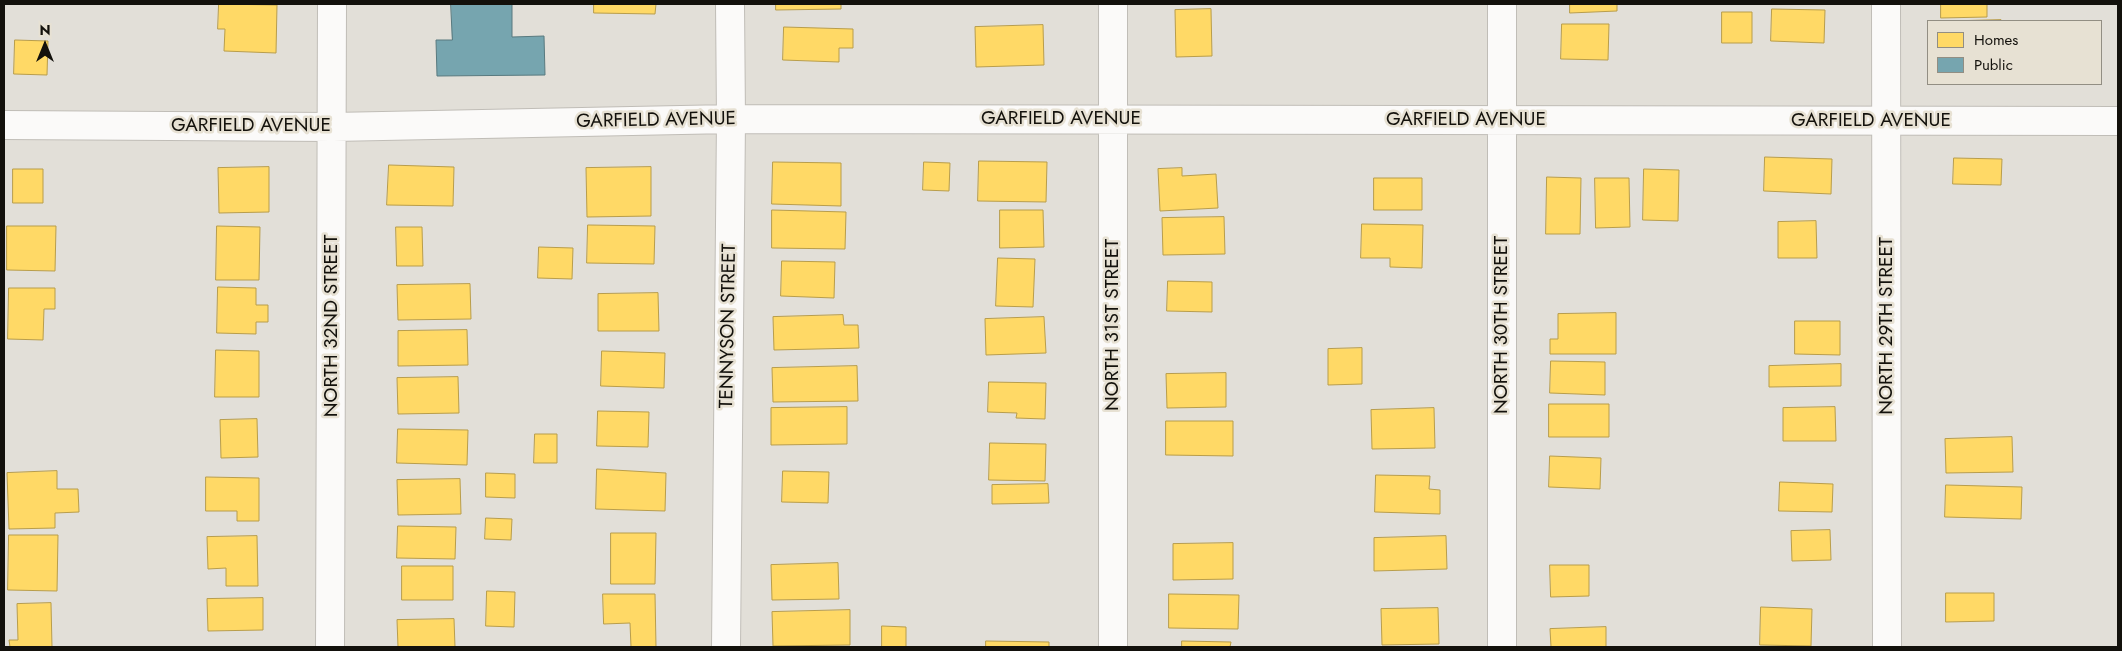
<!DOCTYPE html>
<html>
<head>
<meta charset="utf-8">
<style>
	body { margin:0 }
	#map { position:relative; width:2122px; height:651px; overflow:hidden; background:#e2dfd8; font-family:Jost,sans-serif }
	canvas { display:block }
	.frame { position:absolute; inset:0; border:5px solid #13110c; pointer-events:none }
	.legend { position:absolute; left:1927px; top:20px; width:175px; height:65px; box-sizing:border-box; background:#e7e1d3; border:1px solid #928e83; margin:0; padding:6px 9px; list-style:none; font-size:15px; color:#13110c }
	.legend li { display:flex; align-items:center; gap:10px; height:25px }
	.legend b { width:25px; border:1px solid #928e83 }
	.north { position:absolute; left:20px; top:20px; width:50px; height:50px; -webkit-text-stroke:4px #e7e1d3; paint-order:stroke; rotate:0deg; font-size:14px; font-weight:700; line-height:20px; text-align:center; color:#13110c }
	.north::after { content:''; display:block; margin:auto; width:18px; height:22px; background:#13110c; clip-path:polygon(50% 0,100% 100%,50% 72%,0 100%) }
</style>
</head>
<body>
<div id="map">
<canvas width="2122" height="651"></canvas>
<div class="frame"></div>
<ul class="legend">
<li><b style="height:14px;background:#ffd966"></b>Homes</li>
<li><b style="height:14px;background:#76a5af"></b>Public</li>
</ul>
<div class="north">N</div>
</div>
<script>
const ctx = document.querySelector('canvas').getContext('2d');
ctx.lineJoin = 'round';
function paint(path, color) { ctx.fillStyle = color; ctx.fill(path, 'evenodd'); }
function strokePath(path, color, width, dash) { ctx.strokeStyle = color; ctx.lineWidth = width; ctx.lineCap = dash ? 'butt' : 'round'; ctx.setLineDash(dash || []); ctx.stroke(path); }
function write(font, color, halo, rows, align = 'center') {
  ctx.font = font + ' Jost,sans-serif'; ctx.lineWidth = 5; ctx.setLineDash([]); ctx.textBaseline = 'middle'; ctx.strokeStyle = halo; ctx.fillStyle = color; for (const [text, x, y, turn = 0] of rows) {
    ctx.save(); ctx.translate(x, y); ctx.rotate((+turn || 0) * Math.PI / 180); ctx.textAlign = isNaN(turn) ? turn : align; if (halo) ctx.strokeText(text, 0, 0); ctx.fillText(text, 0, 0); ctx.restore();
  }
}
const homes = new Path2D(`
	M 219,4 L 277,5 L 276,53 L 224,51 L 225,29 L 218,29 Z
	M 594,4 L 656,4 L 655,14 L 594,13 Z
	M 776,4 L 841,4 L 841,9 L 776,10 Z
	M 1570,4 L 1617,4 L 1617,11 L 1570,13 Z
	M 1941,4 L 1987,4 L 1987,17 L 1941,18 Z
	M 1211,9 L 1212,56 L 1176,57 L 1175,10 Z
	M 1772,9 L 1825,10 L 1824,43 L 1771,41 Z
	M 1722,12 L 1752,12 L 1752,43 L 1722,43 Z
	M 2001,20 L 2001,21 L 1950,21 Z
	M 1562,24 L 1609,24 L 1608,60 L 1561,59 Z
	M 1043,25 L 1044,65 L 976,67 L 975,27 Z
	M 784,27 L 853,29 L 853,48 L 839,48 L 839,62 L 783,60 Z
	M 15,40 L 48,41 L 47,75 L 14,74 Z
	M 1765,157 L 1832,159 L 1831,194 L 1764,191 Z
	M 1954,158 L 2002,159 L 2001,185 L 1953,184 Z
	M 979,161 L 1047,162 L 1046,202 L 978,201 Z
	M 773,162 L 841,163 L 841,206 L 772,204 Z
	M 924,162 L 950,163 L 949,191 L 923,190 Z
	M 389,165 L 454,167 L 453,206 L 387,205 Z
	M 269,167 L 269,212 L 219,213 L 218,168 Z
	M 651,167 L 651,216 L 587,217 L 586,168 Z
	M 1182,168 L 1182,176 L 1216,174 L 1218,208 L 1160,211 L 1158,169 Z
	M 13,169 L 43,169 L 43,203 L 13,203 Z
	M 1644,169 L 1679,170 L 1678,221 L 1643,220 Z
	M 1547,177 L 1581,178 L 1580,234 L 1546,234 Z
	M 1374,178 L 1422,178 L 1422,210 L 1374,210 Z
	M 1595,178 L 1629,178 L 1630,227 L 1596,228 Z
	M 772,210 L 846,212 L 845,249 L 772,248 Z
	M 1000,210 L 1043,210 L 1044,247 L 1000,248 Z
	M 1224,217 L 1225,254 L 1163,255 L 1162,218 Z
	M 1816,221 L 1817,258 L 1778,258 L 1778,222 Z
	M 1362,224 L 1423,225 L 1422,268 L 1390,267 L 1390,258 L 1361,258 Z
	M 588,225 L 655,226 L 654,264 L 587,263 Z
	M 7,226 L 56,226 L 55,271 L 7,270 Z
	M 217,226 L 260,227 L 259,280 L 216,280 Z
	M 396,227 L 422,227 L 423,266 L 397,266 Z
	M 539,247 L 573,248 L 572,279 L 538,278 Z
	M 998,258 L 1035,259 L 1033,307 L 996,306 Z
	M 782,261 L 835,262 L 834,298 L 781,296 Z
	M 1168,281 L 1212,282 L 1212,312 L 1167,311 Z
	M 470,284 L 471,319 L 398,320 L 397,285 Z
	M 218,287 L 256,288 L 256,305 L 268,305 L 268,322 L 256,322 L 256,334 L 217,333 Z
	M 9,288 L 55,288 L 55,309 L 44,309 L 43,340 L 8,339 Z
	M 658,293 L 659,331 L 598,331 L 598,294 Z
	M 1616,313 L 1616,354 L 1550,354 L 1550,339 L 1558,339 L 1558,314 Z
	M 843,315 L 844,325 L 858,325 L 859,348 L 774,350 L 773,317 Z
	M 1044,317 L 1046,353 L 986,355 L 985,319 Z
	M 1795,321 L 1840,321 L 1840,355 L 1795,354 Z
	M 467,330 L 468,365 L 398,366 L 398,331 Z
	M 1362,348 L 1362,384 L 1328,385 L 1328,349 Z
	M 216,350 L 259,351 L 259,397 L 215,397 Z
	M 602,351 L 665,353 L 664,388 L 601,386 Z
	M 1551,361 L 1605,362 L 1605,395 L 1550,393 Z
	M 1841,364 L 1841,386 L 1769,387 L 1769,366 Z
	M 857,366 L 858,401 L 773,402 L 772,368 Z
	M 1226,373 L 1226,407 L 1167,408 L 1166,374 Z
	M 458,377 L 459,413 L 398,414 L 397,378 Z
	M 989,382 L 1046,383 L 1045,419 L 1016,418 L 1017,413 L 988,412 Z
	M 1549,404 L 1609,404 L 1609,437 L 1549,437 Z
	M 847,407 L 847,444 L 771,445 L 771,408 Z
	M 1835,407 L 1836,441 L 1783,441 L 1783,408 Z
	M 1434,408 L 1435,448 L 1372,449 L 1371,410 Z
	M 598,411 L 649,412 L 648,447 L 597,446 Z
	M 257,419 L 258,457 L 221,458 L 220,420 Z
	M 1166,421 L 1233,421 L 1233,456 L 1166,455 Z
	M 398,429 L 468,430 L 467,465 L 397,463 Z
	M 535,434 L 557,434 L 557,463 L 534,463 Z
	M 2012,437 L 2013,472 L 1946,473 L 1945,439 Z
	M 990,443 L 1046,444 L 1045,481 L 989,480 Z
	M 1550,456 L 1601,458 L 1600,489 L 1549,487 Z
	M 597,469 L 666,473 L 665,511 L 596,509 Z
	M 57,471 L 57,489 L 78,489 L 79,512 L 55,513 L 55,528 L 9,529 L 7,473 Z
	M 783,471 L 829,472 L 828,503 L 782,502 Z
	M 486,473 L 515,474 L 515,498 L 486,497 Z
	M 1376,475 L 1430,476 L 1429,489 L 1440,490 L 1440,514 L 1375,512 Z
	M 206,477 L 259,478 L 259,521 L 237,521 L 237,511 L 206,511 Z
	M 460,479 L 461,514 L 398,515 L 397,480 Z
	M 1780,482 L 1833,484 L 1832,512 L 1779,511 Z
	M 1048,484 L 1049,503 L 992,504 L 992,485 Z
	M 1946,485 L 2022,487 L 2021,519 L 1945,517 Z
	M 486,518 L 512,519 L 511,540 L 485,539 Z
	M 398,526 L 456,527 L 455,559 L 397,558 Z
	M 1830,530 L 1831,560 L 1792,561 L 1791,531 Z
	M 611,533 L 656,533 L 655,584 L 611,584 Z
	M 9,535 L 58,535 L 57,591 L 8,590 Z
	M 257,536 L 258,586 L 226,586 L 226,568 L 208,569 L 207,537 Z
	M 1446,536 L 1447,569 L 1374,571 L 1374,538 Z
	M 1233,543 L 1233,579 L 1173,580 L 1173,544 Z
	M 838,563 L 839,599 L 772,600 L 771,565 Z
	M 1550,565 L 1589,565 L 1589,596 L 1551,597 Z
	M 402,566 L 453,566 L 453,600 L 402,600 Z
	M 487,591 L 515,592 L 514,627 L 486,626 Z
	M 1946,593 L 1994,593 L 1994,621 L 1946,622 Z
	M 603,594 L 655,594 L 656,647 L 631,647 L 630,623 L 604,624 Z
	M 1169,594 L 1239,595 L 1238,629 L 1169,628 Z
	M 263,598 L 263,630 L 208,631 L 207,599 Z
	M 51,603 L 52,647 L 10,647 L 9,640 L 18,640 L 17,604 Z
	M 1761,607 L 1812,609 L 1811,646 L 1760,645 Z
	M 1438,608 L 1439,644 L 1382,645 L 1381,609 Z
	M 850,610 L 850,645 L 773,646 L 772,612 Z
	M 454,619 L 455,647 L 398,647 L 397,620 Z
	M 882,626 L 906,627 L 906,647 L 882,647 Z
	M 1606,627 L 1606,647 L 1551,647 L 1550,629 Z
	M 986,641 L 1049,642 L 1049,647 L 986,647 Z
	M 1182,641 L 1231,642 L 1230,647 L 1182,647 Z`);
const public = new Path2D(`
	M 451,4 L 512,4 L 512,37 L 544,36 L 545,75 L 437,76 L 436,40 L 452,40 Z`);
const street = new Path2D(`
	M 4,125 L 333,127 L 731,119 L 2118,121
	M 330,647 L 332,4
	M 726,647 L 731,119 L 730,4
	M 1113,647 L 1113,4
	M 1502,647 L 1502,4`);
const secondary = new Path2D(`
	M 1886,4 L 1887,647`);
const streetNames = [
	["GARFIELD AVENUE",1061,119],
	["GARFIELD AVENUE",1466,120],
	["GARFIELD AVENUE",656,121,-1],
	["GARFIELD AVENUE",1871,121],
	["GARFIELD AVENUE",251,126],
	["NORTH 31ST STREET",1113,325,-90],
	["NORTH 30TH STREET",1502,325,-90],
	["NORTH 32ND STREET",332,326,-90],
	["TENNYSON STREET",729,326,-89],
	["NORTH 29TH STREET",1887,326,-90]
];
paint(homes, '#ffd966');
strokePath(homes, '#b89d4b', 1);
paint(public, '#76a5af');
strokePath(public, '#58797e', 1);
strokePath(street, '#c0bdb7', 30);
strokePath(secondary, '#c0bdb7', 30);
strokePath(street, '#fbfaf9', 28);
strokePath(secondary, '#fbfaf9', 28);
write('19px', '#13110c', '#e7e1d3', streetNames);
</script>
</body>
</html>
